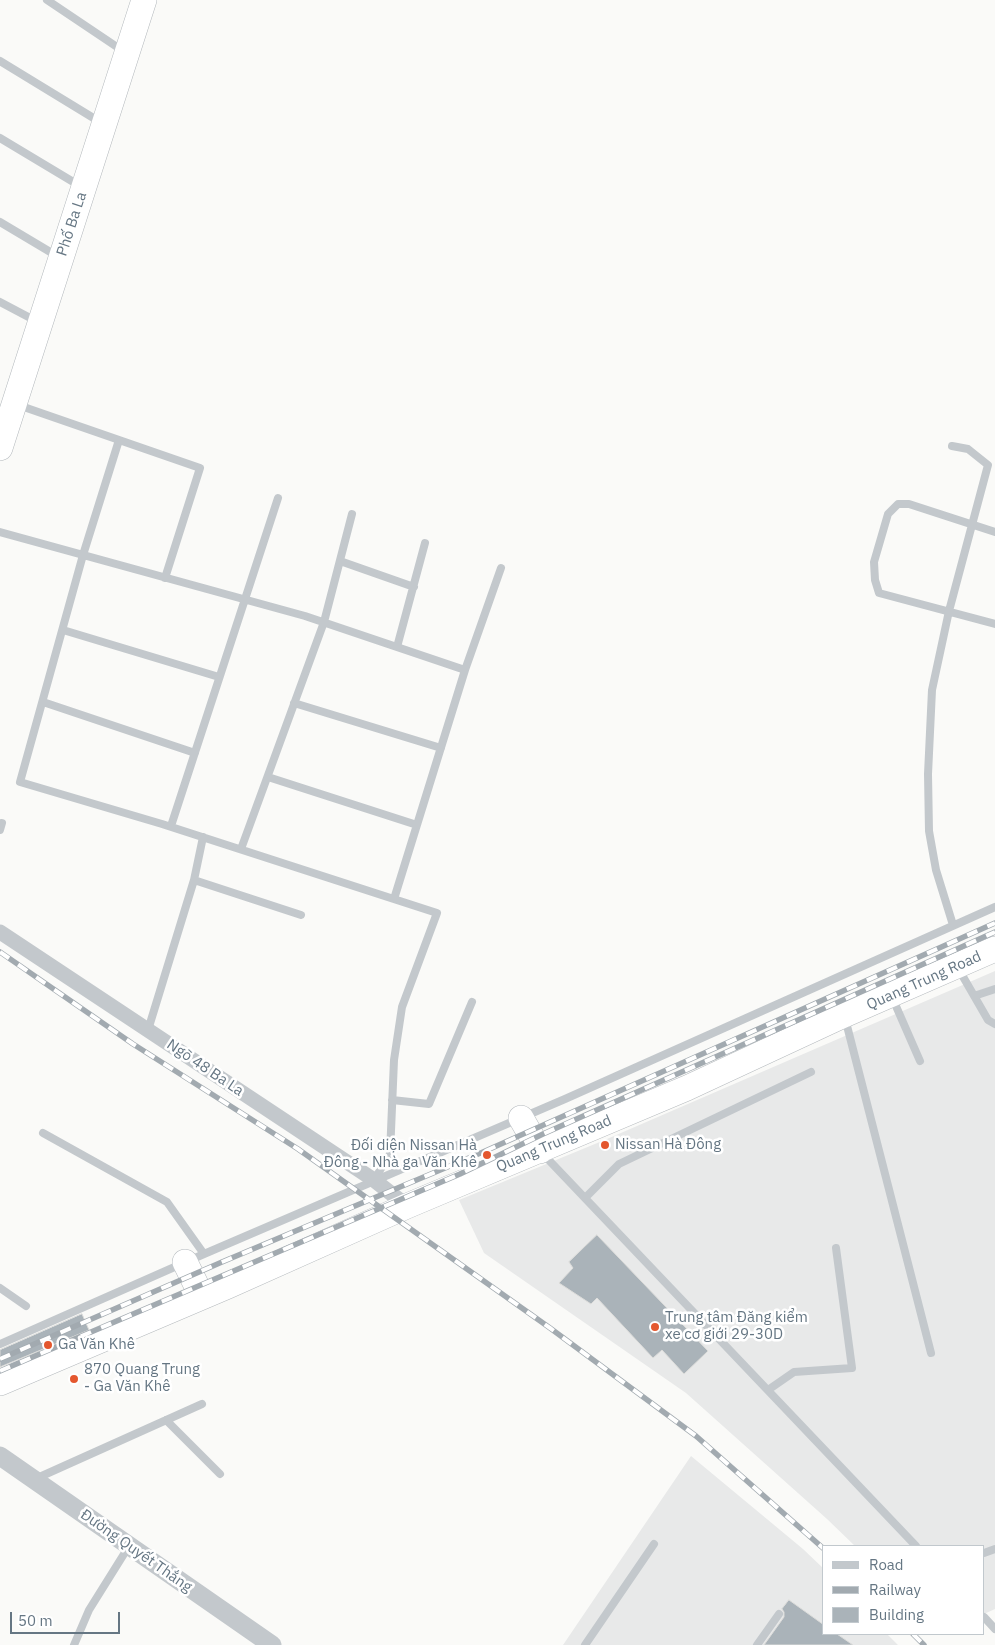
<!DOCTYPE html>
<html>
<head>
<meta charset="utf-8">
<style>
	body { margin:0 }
	#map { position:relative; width:995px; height:1645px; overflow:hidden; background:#fafaf8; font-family:"IBM Plex Sans",sans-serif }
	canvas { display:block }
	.legend { position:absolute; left:822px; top:1545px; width:162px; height:90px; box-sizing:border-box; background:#fff; border:1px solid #c1c8cd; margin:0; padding:6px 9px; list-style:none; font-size:15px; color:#657683 }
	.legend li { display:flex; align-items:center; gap:10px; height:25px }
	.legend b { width:25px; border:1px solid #c1c8cd }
	.scale { position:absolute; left:10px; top:1612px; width:110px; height:22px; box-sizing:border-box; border:2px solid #657683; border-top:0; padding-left:6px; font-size:15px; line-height:18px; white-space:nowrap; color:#657683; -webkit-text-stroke:4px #fff; paint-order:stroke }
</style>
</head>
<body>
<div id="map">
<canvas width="995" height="1645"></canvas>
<ul class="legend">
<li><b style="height:6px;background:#c3c8cc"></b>Road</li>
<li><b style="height:6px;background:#a2aab0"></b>Railway</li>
<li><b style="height:14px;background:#aab3b9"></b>Building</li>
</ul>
<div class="scale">50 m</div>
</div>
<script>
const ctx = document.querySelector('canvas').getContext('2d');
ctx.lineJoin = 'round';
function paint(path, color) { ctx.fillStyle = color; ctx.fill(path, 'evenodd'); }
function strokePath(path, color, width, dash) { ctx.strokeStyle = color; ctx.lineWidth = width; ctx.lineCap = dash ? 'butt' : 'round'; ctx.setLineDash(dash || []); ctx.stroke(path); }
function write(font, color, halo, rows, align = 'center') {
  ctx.font = font + ' "IBM Plex Sans",sans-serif'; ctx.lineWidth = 5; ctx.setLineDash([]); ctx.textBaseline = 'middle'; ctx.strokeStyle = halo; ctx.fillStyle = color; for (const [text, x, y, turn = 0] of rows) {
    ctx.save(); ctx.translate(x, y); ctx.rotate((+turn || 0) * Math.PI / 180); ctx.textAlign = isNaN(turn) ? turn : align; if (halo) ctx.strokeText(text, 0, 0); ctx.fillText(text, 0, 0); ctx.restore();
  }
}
const built = new Path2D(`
	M 995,971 L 995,1609 L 984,1614 L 984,1546 L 855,1546 L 827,1519 L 686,1393 L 484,1253 L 459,1200 L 607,1139 Z
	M 691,1456 L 803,1549 L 824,1569 L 824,1634 L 887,1634 L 898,1645 L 563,1645 Z`);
const building = new Path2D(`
	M 597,1235 L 708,1351 L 684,1374 L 662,1350 L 653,1358 L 597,1298 L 591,1304 L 559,1283 L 573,1268 L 569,1262 Z
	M 82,1314 L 89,1330 L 0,1367 L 0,1350 Z
	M 789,1600 L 824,1625 L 824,1634 L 837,1634 L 853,1645 L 764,1645 L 784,1617 L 784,1612 L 782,1609 Z`);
const service = new Path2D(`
	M 47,0 L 123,51
	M 0,61 L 100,122
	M 0,138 L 80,186
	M 0,222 L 57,256
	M 0,302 L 36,321
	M 18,405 L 200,468 L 165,578
	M 119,440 L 83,555 L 20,782 L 162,824 L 437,913 L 402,1007 L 394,1060 L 390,1154 L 374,1180
	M 952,446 L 968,449 L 988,465 L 949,611 L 932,690 L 928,774 L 929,831 L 936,870 L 953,925
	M 0,532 L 305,616 L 465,670
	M 995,532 L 909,504 L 898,504 L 888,514 L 874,562 L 875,580 L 879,593 L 995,624
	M 340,561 L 414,587
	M 63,630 L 219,677
	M 397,647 L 425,543
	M 43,702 L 195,753
	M 294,703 L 441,748
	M 268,777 L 417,825
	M 171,826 L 278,498
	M 0,830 L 2,823
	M 203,837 L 194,880 L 301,915
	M 241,849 L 324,622 L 352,514
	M 394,899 L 465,670 L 501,568
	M 958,968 L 988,1020 L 995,1024
	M 974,996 L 995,989
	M 892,997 L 920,1061
	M 845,1018 L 931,1353
	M 148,1030 L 194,880
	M 392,1100 L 429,1104 L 472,1002
	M 43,1133 L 167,1202 L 204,1254
	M 543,1154 L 916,1546
	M 585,1198 L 619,1164 L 811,1072
	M 0,1288 L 26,1306
	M 0,1344 L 204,1254 L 565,1099 L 995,907
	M 768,1390 L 794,1372 L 852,1368 L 836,1248
	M 166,1420 L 220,1474
	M 35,1479 L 202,1404
	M 984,1553 L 995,1549
	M 984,1617 L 995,1629
	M 74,1645 L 89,1610 L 129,1546
	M 585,1645 L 654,1544
	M 757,1645 L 779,1614`);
const minor = new Path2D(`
	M 0,932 L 374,1180 L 407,1206`);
const tertiary = new Path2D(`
	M 0,1456 L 272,1645`);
const trunk = new Path2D(`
	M 0,448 L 144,0
	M 521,1118 L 540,1151
	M 185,1262 L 202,1297
	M 0,1383 L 228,1286 L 407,1206 L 687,1088 L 844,1015 L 995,949`);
const rail = new Path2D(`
	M 0,952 L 133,1044 L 298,1149 L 550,1328 L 696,1436 L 824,1549
	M 0,1359 L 222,1262 L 483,1152 L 995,923
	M 0,1371 L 460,1174 L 543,1134 L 995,932
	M 913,1634 L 924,1645`);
const markers = [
	[605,1145,5,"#e4572e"],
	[487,1155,5,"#e4572e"],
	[655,1327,5,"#e4572e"],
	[48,1345,5,"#e4572e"],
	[74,1379,5,"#e4572e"]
];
const streetNames = [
	["Phố Ba La",72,224,-72],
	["Quang Trung Road",924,981,-24],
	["Ngõ 48 Ba La",205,1068,34],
	["Quang Trung Road",554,1144,-23],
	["Đường Quyết Thắng",136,1551,35]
];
const poiNames = [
	["Nissan Hà Đông",615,1145],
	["Đối diện Nissan Hà",477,1146,"right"],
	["Đông - Nhà ga Văn Khê",477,1163,"right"],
	["Trung tâm Đăng kiểm",665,1318],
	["xe cơ giới 29-30D",665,1335],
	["Ga Văn Khê",58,1345],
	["870 Quang Trung",84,1370],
	["- Ga Văn Khê",84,1387]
];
paint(built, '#e8e9e9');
paint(building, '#aab3b9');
strokePath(building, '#dcdcda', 1);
strokePath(trunk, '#b4b9bd', 26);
strokePath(service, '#c3c8cc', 8);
strokePath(minor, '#c3c8cc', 15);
strokePath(tertiary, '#c3c8cc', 19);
strokePath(trunk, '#fff', 25);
strokePath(rail, '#a2aab0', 5.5);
strokePath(rail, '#fff', 4, [11]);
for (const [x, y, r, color] of markers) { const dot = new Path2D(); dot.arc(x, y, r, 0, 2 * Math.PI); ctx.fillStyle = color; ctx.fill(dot); strokePath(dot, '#fff', 2); }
write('15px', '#657683', '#fff', streetNames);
write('15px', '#657683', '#fff', poiNames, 'left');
</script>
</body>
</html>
